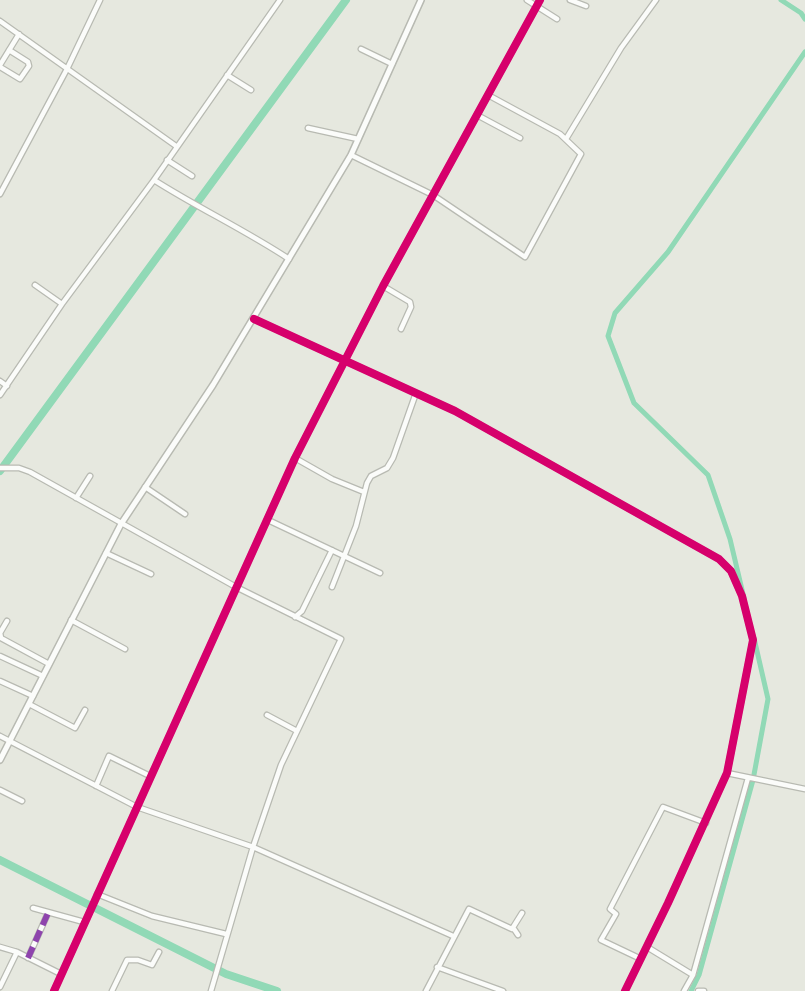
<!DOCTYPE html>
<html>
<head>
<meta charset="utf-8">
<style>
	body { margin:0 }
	canvas { display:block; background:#e6e8df }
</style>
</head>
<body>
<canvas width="805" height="991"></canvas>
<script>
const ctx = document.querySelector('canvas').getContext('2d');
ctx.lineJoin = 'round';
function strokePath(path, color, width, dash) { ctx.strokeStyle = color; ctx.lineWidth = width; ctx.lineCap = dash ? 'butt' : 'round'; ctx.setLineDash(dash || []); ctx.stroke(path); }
const canal = new Path2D(`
	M 781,0 L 801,13 L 805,19
	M 744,598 L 730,539 L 708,475 L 634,403 L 608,336 L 615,313 L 668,252 L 805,52
	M 691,991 L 699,975 L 753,780 L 768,699 L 754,638`);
const river = new Path2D(`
	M 0,471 L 346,0
	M 0,860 L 226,974 L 277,991`);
const minor = new Path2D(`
	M 527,0 L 557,19
	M 570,0 L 586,6
	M 0,21 L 176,146
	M 361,49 L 392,64
	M 0,65 L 19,34
	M 0,67 L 20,79 L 29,66 L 28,62 L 9,50
	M 227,75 L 251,90
	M 477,115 L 520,138
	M 308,128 L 358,139
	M 566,139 L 621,48 L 656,0
	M 351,155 L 433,195 L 525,257 L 581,154 L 560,134 L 488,95
	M 167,160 L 192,176
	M 154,180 C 198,208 245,230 289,259
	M 0,194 L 67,69 L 100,0
	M 35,285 L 62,304
	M 383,286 L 410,302 L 411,307 L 401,329
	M 254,319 L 455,411 L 719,559 L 731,571 L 742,596 L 753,640 L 727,773 L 668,903 L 625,991
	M 0,381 L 7,386
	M 0,395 L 62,304 L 154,180 L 280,0
	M 295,458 L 332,479 L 364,492
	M 0,468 L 19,468 L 30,472 L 236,587 L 341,639 L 281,765 L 253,847 L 211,991
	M 145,487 L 185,514
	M 76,498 L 90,476
	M 268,520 L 380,573
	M 106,553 L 151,574
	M 332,587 L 356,526 L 367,483 L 371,476 L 387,468 L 393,458 L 416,393
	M 295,617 L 302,611 L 332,550
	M 71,620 L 125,649
	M 7,621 L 0,633 L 1,638 L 49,664
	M 0,656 L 43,676
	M 0,681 L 33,696
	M 29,704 L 75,728 L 85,710
	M 267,715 L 297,731
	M 0,736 L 137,807 L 253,847 L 453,936
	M 727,773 L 805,789
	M 96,786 L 109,756 L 150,776
	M 0,790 L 22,801
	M 97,894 L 152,916 L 226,934
	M 33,908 L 84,922
	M 514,929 L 518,935
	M 0,947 L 17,952 L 61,974
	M 647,947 L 693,975
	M 28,958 L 48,913
	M 641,959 L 601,940 L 616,914 L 610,909 L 663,807 L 706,823
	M 437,967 L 503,991
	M 0,987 L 17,952
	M 54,991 L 295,458 L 383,286 L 540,0
	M 112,991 L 127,960 L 138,960 L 152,965 L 159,952
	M 426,991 L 469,909 L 512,929 L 522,913
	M 684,991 L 693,975 L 748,778
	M 698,991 L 704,991`);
const tertiary = new Path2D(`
	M 0,760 L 121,524 L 213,385 L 351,155 L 421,0`);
const quiet = new Path2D(`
	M 28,958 L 48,913`);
const cycleway = new Path2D(`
	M 254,319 L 455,411 L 719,559 L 731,571 L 742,596 L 753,640 L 727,773 L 668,903 L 625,991
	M 54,991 L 295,458 L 383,286 L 540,0`);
strokePath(canal, '#91d9b6', 5);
strokePath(river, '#91d9b6', 8);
strokePath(minor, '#b8bab2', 7);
strokePath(tertiary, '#b8bab2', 8);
strokePath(minor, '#fbfcfa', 4.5);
strokePath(tertiary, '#fbfcfa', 5);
strokePath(quiet, '#8e44ad', 6, [12, 6]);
strokePath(cycleway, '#d6006c', 8);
</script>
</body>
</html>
